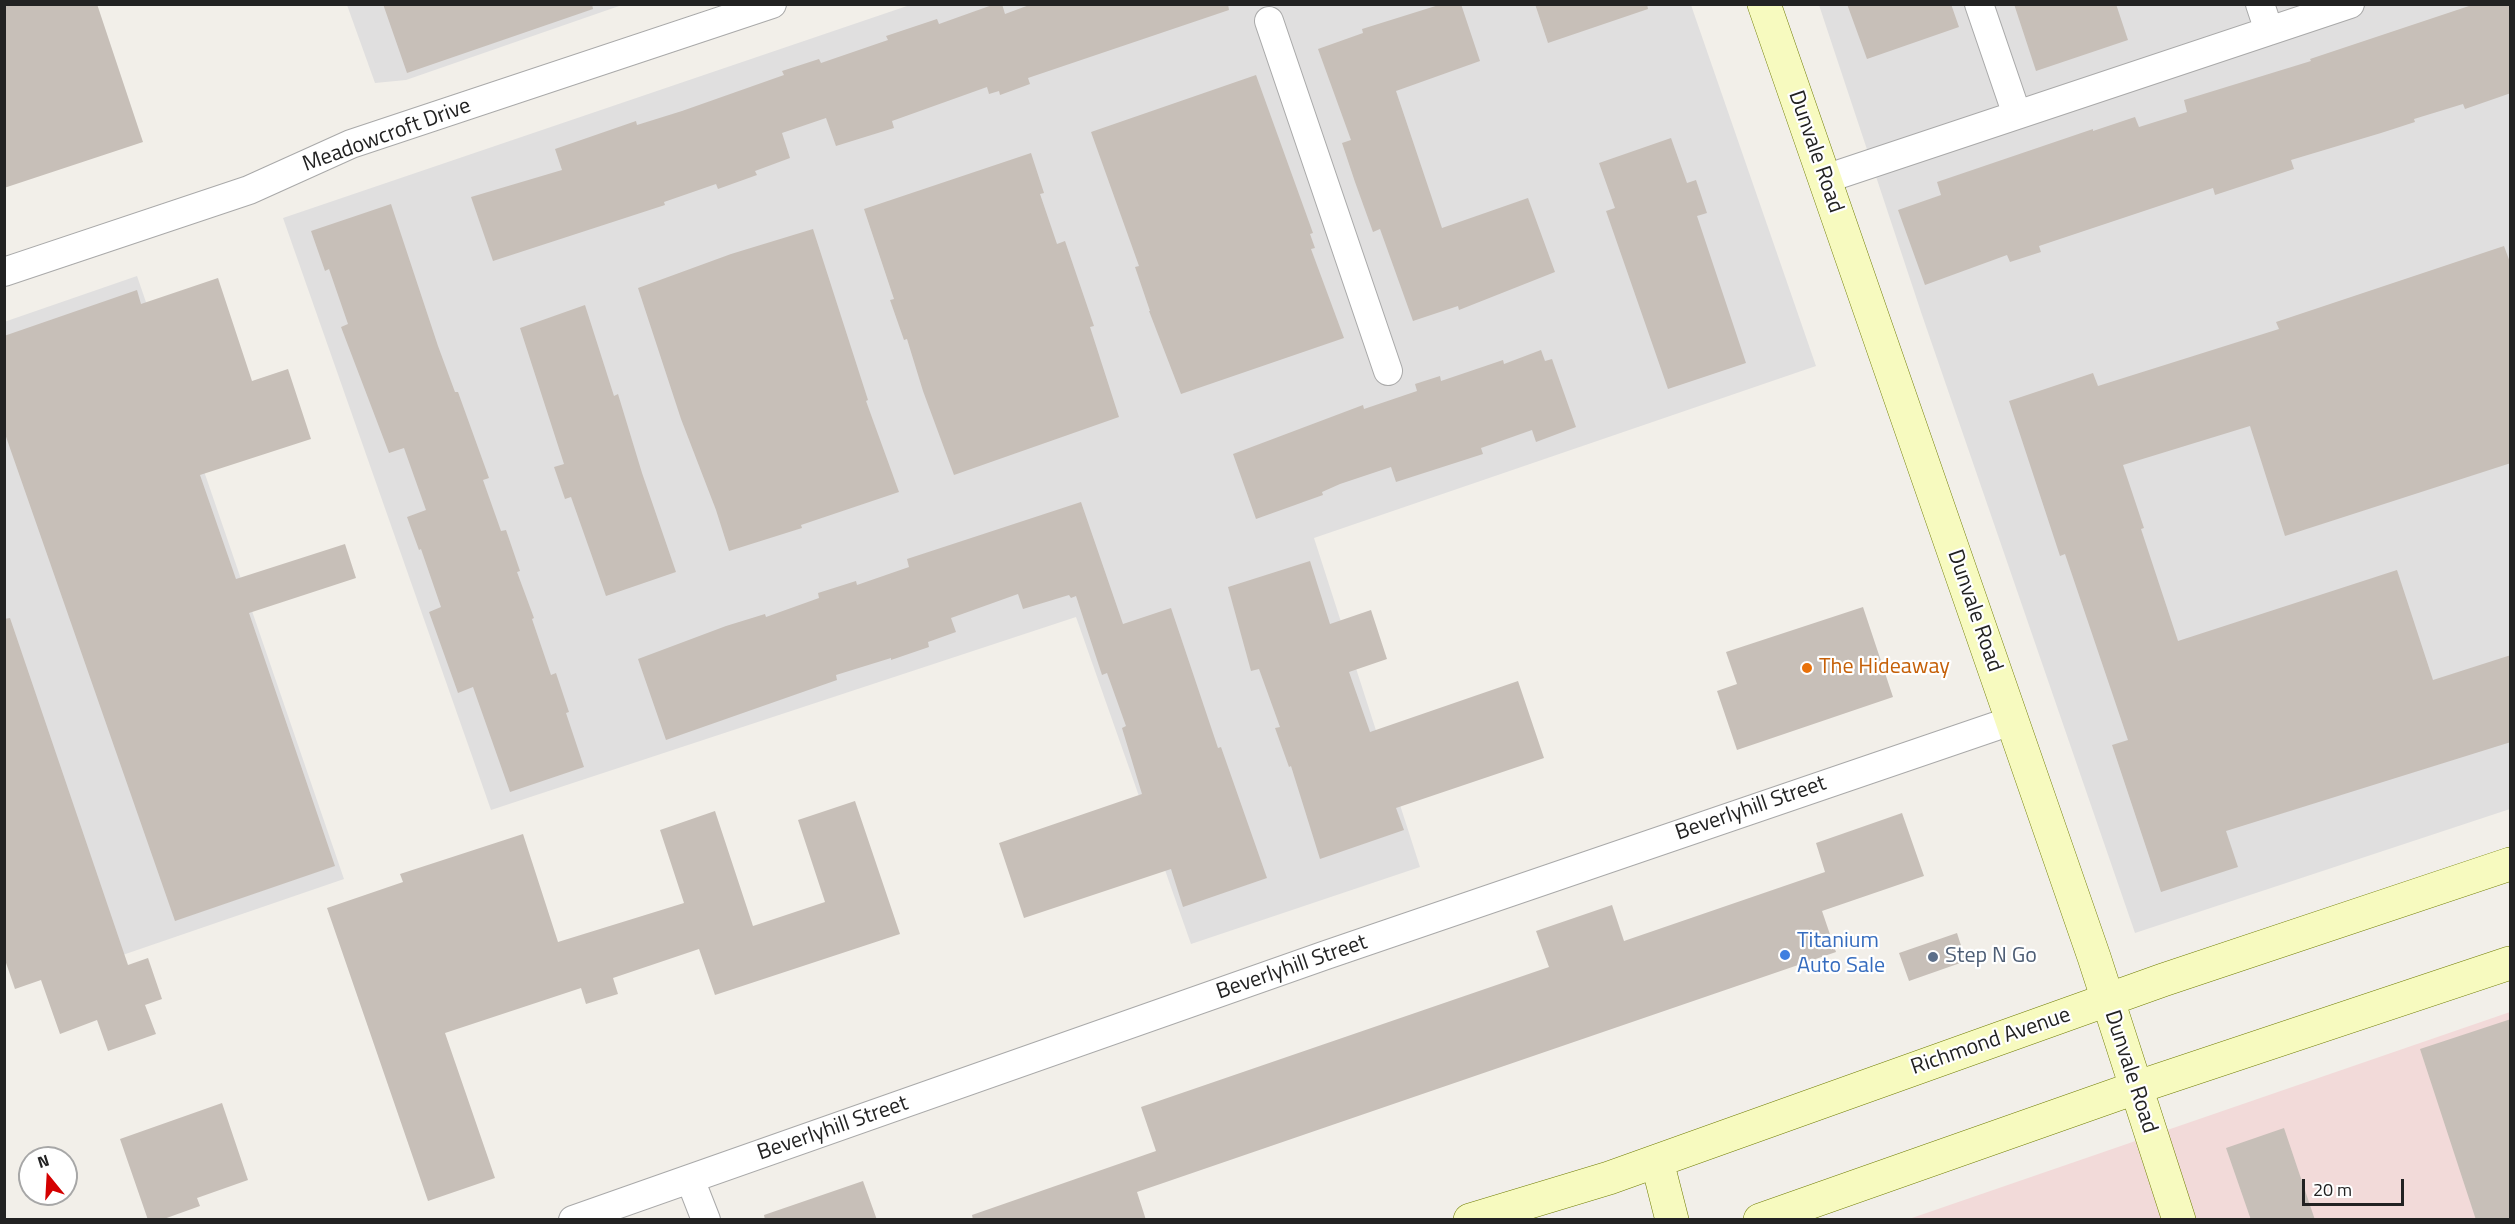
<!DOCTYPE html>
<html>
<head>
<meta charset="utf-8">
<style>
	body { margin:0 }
	#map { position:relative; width:2515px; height:1224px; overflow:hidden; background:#f2efe9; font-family:"Titillium Web",sans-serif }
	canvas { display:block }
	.frame { position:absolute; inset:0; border:6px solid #222; pointer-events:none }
	.north { position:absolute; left:18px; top:1146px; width:60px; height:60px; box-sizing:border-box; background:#fff; border:2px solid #a7a7a7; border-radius:50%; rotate:342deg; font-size:16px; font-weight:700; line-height:24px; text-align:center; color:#222 }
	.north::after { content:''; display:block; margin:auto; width:21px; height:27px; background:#d40000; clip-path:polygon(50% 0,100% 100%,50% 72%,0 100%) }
	.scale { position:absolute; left:2302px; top:1179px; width:102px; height:27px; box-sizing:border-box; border:3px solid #222; border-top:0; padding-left:8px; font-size:18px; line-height:21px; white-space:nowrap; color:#222; -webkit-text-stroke:4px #fff; paint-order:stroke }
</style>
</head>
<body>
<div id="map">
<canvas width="2515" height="1224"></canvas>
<div class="frame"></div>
<div class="north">N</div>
<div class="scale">20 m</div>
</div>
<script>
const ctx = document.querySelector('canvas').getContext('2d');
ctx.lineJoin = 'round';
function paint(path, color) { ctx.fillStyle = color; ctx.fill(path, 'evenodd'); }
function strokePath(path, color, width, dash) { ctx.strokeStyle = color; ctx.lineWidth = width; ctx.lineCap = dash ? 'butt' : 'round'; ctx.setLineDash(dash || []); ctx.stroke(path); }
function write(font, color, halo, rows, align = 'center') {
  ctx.font = font + ' "Titillium Web",sans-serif'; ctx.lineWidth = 4.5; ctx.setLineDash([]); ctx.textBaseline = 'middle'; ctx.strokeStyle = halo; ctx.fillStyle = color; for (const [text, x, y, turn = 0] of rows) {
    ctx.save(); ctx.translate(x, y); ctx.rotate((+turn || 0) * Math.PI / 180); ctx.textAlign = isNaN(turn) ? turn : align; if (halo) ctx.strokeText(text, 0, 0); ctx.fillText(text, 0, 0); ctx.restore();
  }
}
const residential = new Path2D(`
	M 347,5 L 622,5 L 406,80 L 375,83 Z
	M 910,5 L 1691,5 L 1816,366 L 1314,538 L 1420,867 L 1191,944 L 1076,617 L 491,810 L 283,218 Z
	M 1819,5 L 2510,5 L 2510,809 L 2135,933 L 1922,315 Z
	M 137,276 L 344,879 L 44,982 L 5,867 L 4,322 Z`);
const commercial = new Path2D(`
	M 2510,1012 L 2510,1219 L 1909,1219 Z`);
const building = new Path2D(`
	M 4,4 L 97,4 L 143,142 L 4,188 Z
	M 383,4 L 592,4 L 593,9 L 407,73 Z
	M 995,4 L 1002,4 L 1005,14 L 1032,4 L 1228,4 L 1229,10 L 1028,78 L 1030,84 L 1000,95 L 999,91 L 989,94 L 987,87 L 892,121 L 894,128 L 836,146 L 826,118 L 782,133 L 790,158 L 755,171 L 757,175 L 718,189 L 716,184 L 664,202 L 665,205 L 493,261 L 471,197 L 562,170 L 555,149 L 636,121 L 637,125 L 682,111 L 784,75 L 782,71 L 819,59 L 821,63 L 888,40 L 886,36 L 937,19 L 939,24 Z
	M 1442,4 L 1461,4 L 1480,61 L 1396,91 L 1442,228 L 1528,198 L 1555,272 L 1459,310 L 1458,306 L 1413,321 L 1380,229 L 1373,232 L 1355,182 L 1342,143 L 1351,140 L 1318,49 L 1363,33 L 1362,29 Z
	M 1535,4 L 1647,4 L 1648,9 L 1548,43 Z
	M 1847,4 L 1951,4 L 1959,27 L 1867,59 Z
	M 2014,4 L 2116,4 L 2128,40 L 2036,71 Z
	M 2475,4 L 2511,4 L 2511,93 L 2465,109 L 2463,104 L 2414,119 L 2415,122 L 2381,133 L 2291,160 L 2294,169 L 2215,195 L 2213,188 L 2039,246 L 2041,252 L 2010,262 L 2007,255 L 1925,285 L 1898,210 L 1941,195 L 1937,182 L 2093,129 L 2093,131 L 2135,117 L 2139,127 L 2187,112 L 2184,100 L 2311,61 L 2310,59 Z
	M 1256,75 L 1313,233 L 1310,234 L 1315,248 L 1311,249 L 1344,338 L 1181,394 L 1149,311 L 1150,311 L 1135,267 L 1139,266 L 1091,132 Z
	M 1671,138 L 1687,183 L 1696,180 L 1707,213 L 1697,216 L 1746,363 L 1668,389 L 1606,211 L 1615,208 L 1599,163 Z
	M 1031,153 L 1044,193 L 1040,194 L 1057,244 L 1065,241 L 1094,326 L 1090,327 L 1119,417 L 954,475 L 923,391 L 907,339 L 904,340 L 890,300 L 894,299 L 864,209 Z
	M 391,204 L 438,346 L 455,392 L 458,392 L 489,478 L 483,480 L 501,531 L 506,530 L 520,571 L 517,572 L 534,618 L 532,619 L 551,675 L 556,673 L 569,712 L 566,713 L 584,767 L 510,792 L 473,687 L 458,693 L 429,612 L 441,607 L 421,549 L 419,550 L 407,517 L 426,510 L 404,448 L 389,453 L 341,327 L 348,324 L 329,269 L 325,271 L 311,231 Z
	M 813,229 L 868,400 L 866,401 L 899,492 L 801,525 L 802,528 L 729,551 L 716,510 L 681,419 L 638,288 L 731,254 Z
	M 2504,246 L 2511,265 L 2511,463 L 2285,536 L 2250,426 L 2123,465 L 2144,528 L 2141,529 L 2178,641 L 2397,570 L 2433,680 L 2511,655 L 2511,742 L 2226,831 L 2238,867 L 2161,892 L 2112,745 L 2128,740 L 2065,554 L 2060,556 L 2009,401 L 2093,373 L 2098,386 L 2279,329 L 2276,322 Z
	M 218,278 L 252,381 L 288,369 L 311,439 L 200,475 L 236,579 L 345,544 L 356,578 L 249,613 L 335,866 L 175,921 L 4,431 L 4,336 L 137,290 L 141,304 Z
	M 585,305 L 614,396 L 618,394 L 642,473 L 676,572 L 606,596 L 571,497 L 565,499 L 554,467 L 564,464 L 520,328 Z
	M 1541,350 L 1545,361 L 1552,359 L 1576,427 L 1536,442 L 1532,430 L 1481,448 L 1483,454 L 1396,482 L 1391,467 L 1340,484 L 1322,492 L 1323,495 L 1256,519 L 1233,454 L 1363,405 L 1364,409 L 1417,391 L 1415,384 L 1440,376 L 1441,381 L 1503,360 L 1504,364 Z
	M 1081,502 L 1123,624 L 1171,608 L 1218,748 L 1221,747 L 1267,878 L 1183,907 L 1171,869 L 1024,918 L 999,843 L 1142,794 L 1122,728 L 1126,726 L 1107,673 L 1102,675 L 1076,596 L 1071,598 L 1069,595 L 1023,609 L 1018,594 L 951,618 L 956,632 L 928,642 L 929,647 L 891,660 L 891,658 L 836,675 L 837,680 L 666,740 L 638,659 L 726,626 L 765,614 L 766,617 L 819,598 L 818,593 L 856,581 L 857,585 L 909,567 L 907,559 Z
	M 1310,561 L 1330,624 L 1371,610 L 1387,659 L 1349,672 L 1370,732 L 1518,681 L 1544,758 L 1396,808 L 1404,830 L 1320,859 L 1291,766 L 1289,767 L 1275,728 L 1280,727 L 1259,669 L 1251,671 L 1228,587 Z
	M 1863,607 L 1893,697 L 1737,750 L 1717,691 L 1737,684 L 1726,652 Z
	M 10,618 L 128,965 L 148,958 L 162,999 L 145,1005 L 156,1034 L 108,1051 L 97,1020 L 60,1034 L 41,980 L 15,989 L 4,957 L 4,619 Z
	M 855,801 L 900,934 L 715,995 L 699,949 L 613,978 L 618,994 L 586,1004 L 581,988 L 445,1033 L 495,1178 L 428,1201 L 327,908 L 403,882 L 400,874 L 523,834 L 558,942 L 684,903 L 660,830 L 715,811 L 753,926 L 825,902 L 798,820 Z
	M 1902,813 L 1924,876 L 1822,911 L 1836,952 L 1137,1192 L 1146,1220 L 973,1220 L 972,1215 L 1156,1151 L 1141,1107 L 1549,967 L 1536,931 L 1612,905 L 1624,941 L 1825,872 L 1816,843 Z
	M 1957,933 L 1966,961 L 1909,981 L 1899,953 Z
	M 2511,1019 L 2511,1220 L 2476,1220 L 2420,1049 Z
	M 222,1103 L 248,1180 L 197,1198 L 200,1206 L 161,1220 L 148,1220 L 120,1139 Z
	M 2284,1128 L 2315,1220 L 2251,1220 L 2226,1148 Z
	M 863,1181 L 877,1220 L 765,1220 L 764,1215 Z`);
const street = new Path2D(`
	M 1979,4 L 2017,115
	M 2260,4 L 2269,31
	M 1269,21 L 1388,371
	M 1825,179 L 2350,4
	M 4,272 L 249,190 L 351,144 L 772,4
	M 690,1179 L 706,1220
	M 573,1220 L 1326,955 L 2011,721`);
const secondary = new Path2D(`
	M 1764,4 L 2094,957 L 2179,1220
	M 1657,1161 L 1672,1220
	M 1470,1220 L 1609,1178 L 2163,980 L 2510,864
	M 1760,1220 L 2135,1088 L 2510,963`);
const markers = [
	[1807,668,6,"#e8710a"],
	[1785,955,6,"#3f7fe0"],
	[1933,957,6,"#5c6f8a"]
];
const streetNames = [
	["Meadowcroft Drive",387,136,-20],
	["Dunvale Road",1815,152,71],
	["Dunvale Road",1974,611,71],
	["Beverlyhill Street",1751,809,-19],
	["Beverlyhill Street",1292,968,-19],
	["Richmond Avenue",1991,1042,-19],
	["Dunvale Road",2130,1072,72],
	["Beverlyhill Street",833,1129,-19]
];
const foodNames = [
	["The Hideaway",1819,668]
];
const shopNames = [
	["Titanium",1797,942],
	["Auto Sale",1797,967]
];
const serviceNames = [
	["Step N Go",1945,957]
];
paint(residential, '#e0dfdf');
paint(commercial, '#f2dad9');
paint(building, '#c7bfb8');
strokePath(street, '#a9a9a9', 30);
strokePath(secondary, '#707d05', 34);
strokePath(street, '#fff', 28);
strokePath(secondary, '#f7fabf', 33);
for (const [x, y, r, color] of markers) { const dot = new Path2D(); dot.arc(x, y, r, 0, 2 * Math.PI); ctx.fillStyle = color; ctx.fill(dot); strokePath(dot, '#fff', 2); }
write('22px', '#222', '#fff', streetNames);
write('22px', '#c56008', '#fff', foodNames, 'left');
write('22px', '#366cbe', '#fff', shopNames, 'left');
write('22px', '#4e5e75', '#fff', serviceNames, 'left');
</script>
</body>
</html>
